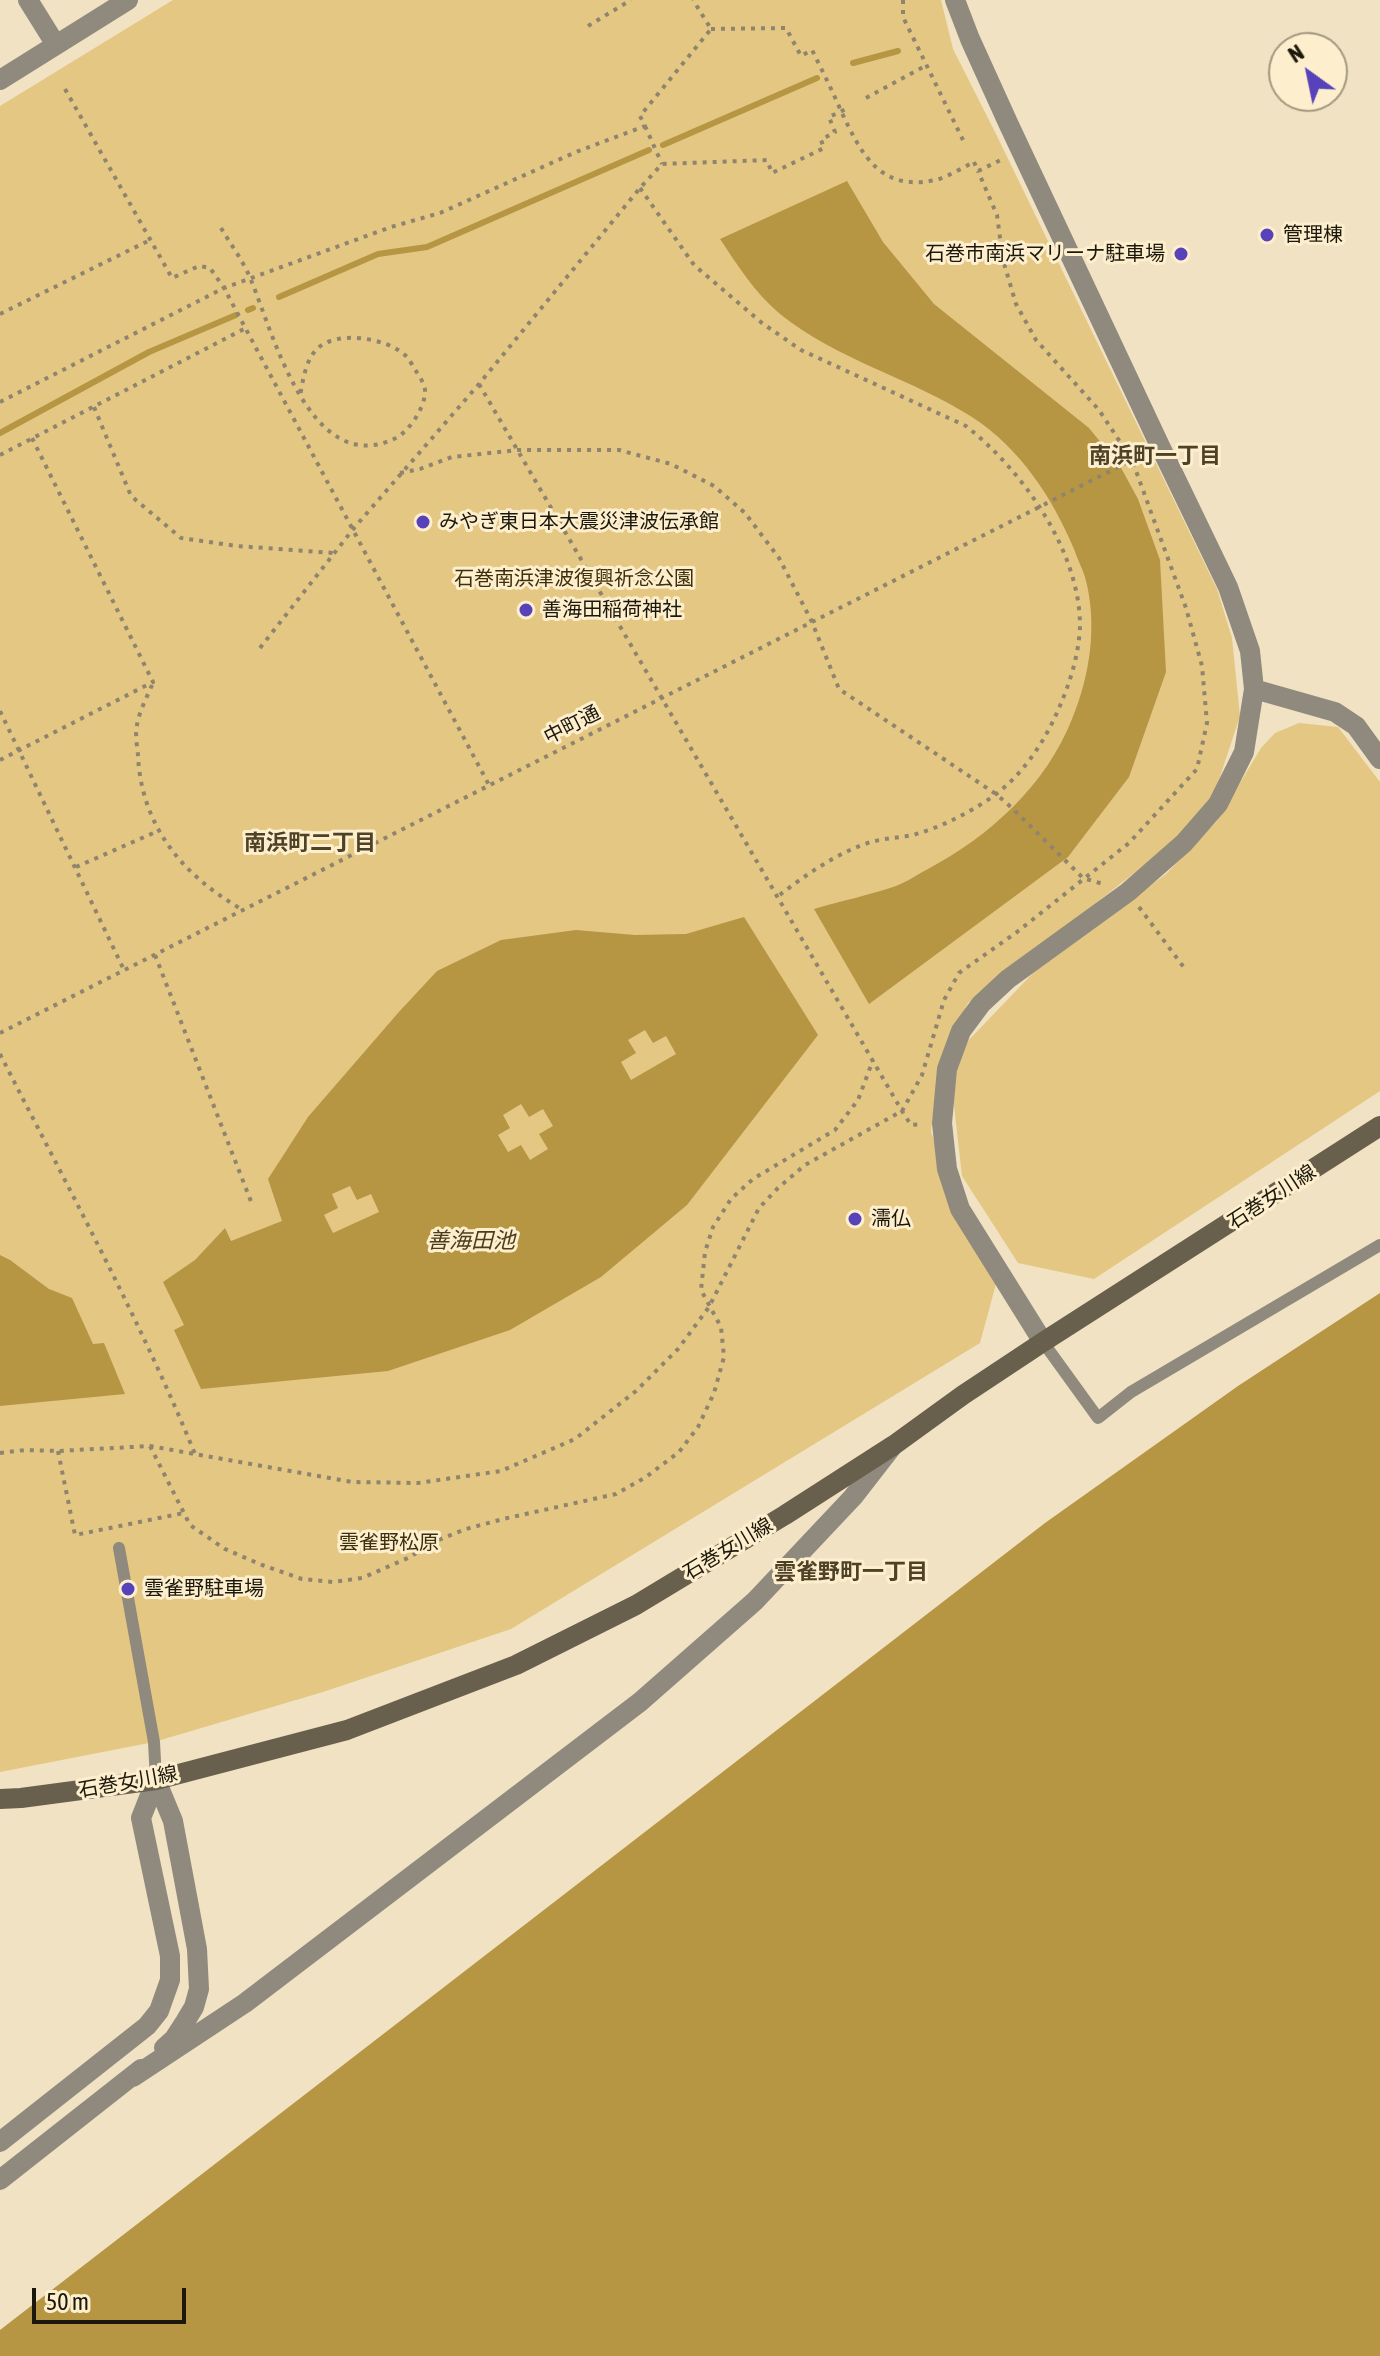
<!DOCTYPE html>
<html>
<head>
<meta charset="utf-8">
<style>
	body { margin:0 }
	#map { position:relative; width:1380px; height:2356px; overflow:hidden; background:#f0e2c2; font-family:"Asap Condensed",sans-serif }
	canvas { display:block }
	.north { position:absolute; left:1268px; top:32px; width:80px; height:80px; box-sizing:border-box; background:#fdefce; border:2px solid #a39980; border-radius:50%; rotate:327deg; font-size:22px; font-weight:700; line-height:32px; text-align:center; color:#1c170b }
	.north::after { content:''; display:block; margin:auto; width:28px; height:36px; background:#5742ba; clip-path:polygon(50% 0,100% 100%,50% 72%,0 100%) }
	.scale { position:absolute; left:32px; top:2288px; width:154px; height:36px; box-sizing:border-box; border:4px solid #1c170b; border-top:0; padding-left:10px; font-size:24px; line-height:28px; white-space:nowrap; color:#1c170b; -webkit-text-stroke:6px #fdefce; paint-order:stroke }
</style>
</head>
<body>
<div id="map">
<canvas width="1380" height="2356"></canvas>
<div class="north">N</div>
<div class="scale">50 m</div>
</div>
<script>
const ctx = document.querySelector('canvas').getContext('2d');
ctx.lineJoin = 'round';
function paint(path, color) { ctx.fillStyle = color; ctx.fill(path, 'evenodd'); }
function strokePath(path, color, width, dash) { ctx.strokeStyle = color; ctx.lineWidth = width; ctx.lineCap = dash ? 'butt' : 'round'; ctx.setLineDash(dash || []); ctx.stroke(path); }
function write(font, color, halo, rows, align = 'center') {
  ctx.font = font + ' "Asap Condensed","Noto Sans JP",sans-serif'; ctx.lineWidth = 6; ctx.setLineDash([]); ctx.textBaseline = 'middle'; ctx.strokeStyle = halo; ctx.fillStyle = color; for (const [text, x, y, turn = 0] of rows) {
    ctx.save(); ctx.translate(x, y); ctx.rotate((+turn || 0) * Math.PI / 180); ctx.textAlign = isNaN(turn) ? turn : align; if (halo) ctx.strokeText(text, 0, 0); ctx.fillText(text, 0, 0); ctx.restore();
  }
}
const green = new Path2D(`
	M 173,0 L 941,0 L 953,49 L 995,132 L 1217,589 L 1232,638 L 1240,716 L 1214,795 L 1179,838 L 968,1003 L 946,1045 L 936,1090 L 931,1131 L 957,1214 L 997,1280 L 980,1343 L 511,1629 L 323,1692 L 154,1742 L 0,1772 L 0,106 Z
	M 1299,723 L 1338,727 L 1380,782 L 1380,1091 L 1094,1279 L 1018,1263 L 962,1176 L 952,1088 L 964,1045 L 1034,972 L 1166,874 L 1217,821 L 1261,748 L 1275,733 Z`);
const water = new Path2D(`
	M 847,181 L 883,242 L 934,304 L 1089,428 L 1120,466 L 1138,499 L 1160,560 L 1166,672 L 1129,777 L 1068,857 L 869,1004 L 814,909 C 841,901 870,895 896,886 C 907,882 918,874 928,869 C 990,836 1046,785 1072,719 C 1090,676 1098,624 1085,577 C 1082,568 1077,558 1074,549 C 1052,497 1020,448 972,417 C 911,378 837,360 780,314 C 755,293 738,266 720,239 Z
	M 744,917 L 818,1035 L 687,1205 L 601,1277 L 510,1330 L 388,1371 L 201,1389 L 174,1330 L 184,1325 L 163,1282 L 195,1260 L 225,1228 L 231,1241 L 282,1221 L 268,1179 L 308,1117 L 398,1013 L 437,971 L 501,940 L 576,930 L 635,935 L 686,934 ZM 645,1030 L 653,1043 L 666,1036 L 676,1054 L 631,1080 L 621,1062 L 636,1053 L 628,1040 ZM 521,1104 L 529,1117 L 543,1109 L 553,1126 L 539,1134 L 548,1149 L 530,1160 L 521,1145 L 508,1152 L 498,1135 L 510,1128 L 503,1115 ZM 350,1186 L 357,1200 L 371,1194 L 379,1212 L 333,1233 L 324,1215 L 338,1208 L 332,1194 Z
	M 0,1255 L 10,1260 L 49,1289 L 72,1298 L 93,1344 L 104,1343 L 125,1394 L 0,1406 Z
	M 1380,1293 L 1380,2356 L 0,2356 L 0,2330 L 1045,1523 L 1238,1386 Z`);
const stream = new Path2D(`
	M 853,63 L 898,51
	M 663,145 L 817,78
	M 279,297 L 378,254 L 427,247 L 649,150
	M 248,310 L 253,308
	M 0,433 L 149,352 L 236,315`);
const path = new Path2D(`
	M 903,0 L 903,17 L 963,140
	M 588,26 L 631,0
	M 711,29 L 786,28 L 801,56 L 812,50 C 822,70 832,90 841,111 C 861,153 879,192 935,180 C 948,177 962,168 974,162
	M 65,89 L 172,278 L 199,266 L 210,268 L 224,288 L 489,785
	M 866,98 L 927,65
	M 645,126 L 662,164
	M 974,162 L 978,171 L 1005,158
	M 640,188 L 694,265 L 762,323 L 801,350 L 966,426 C 1023,471 1080,551 1080,626 C 1079,654 1070,683 1059,708 C 1045,741 1024,773 995,795 C 971,812 942,827 913,835 C 899,838 885,838 871,842 C 838,852 804,876 777,897
	M 221,228 C 231,245 244,262 251,280 C 274,336 311,480 396,438 C 409,431 424,409 425,393 C 426,386 420,377 416,371 C 413,367 410,360 406,356 C 388,338 335,329 316,350 C 305,362 303,381 300,396
	M 0,314 L 148,241
	M 479,384 L 902,1111 L 911,1125 L 923,1124
	M 0,402 L 224,288 L 391,227 L 440,213 L 576,152 L 645,126 L 640,116 L 711,29 L 693,0
	M 94,407 L 131,496 L 181,538 L 237,546 L 334,553
	M 0,455 L 246,328
	M 400,473 L 420,469 L 452,457 L 518,450 L 619,450 L 671,464 L 714,486 L 745,513 L 779,558 L 812,622 L 839,689 L 996,794 L 1012,808 L 1083,878 L 1103,884
	M 260,648 L 354,528 L 479,384 L 640,188 L 662,164 L 767,160 L 772,173 L 824,148 L 821,140 L 835,132 L 829,117 L 846,109
	M 152,685 C 147,697 139,712 137,725 C 135,734 137,746 138,755 C 141,826 183,876 243,910
	M 0,711 L 124,970
	M 0,760 L 153,682 L 32,438
	M 76,867 L 158,831
	M 1139,907 L 1185,969
	M 155,955 L 252,1204
	M 0,1033 L 1144,454
	M 0,1054 C 67,1186 139,1317 195,1454
	M 150,1446 L 190,1525 L 225,1549 L 262,1565 L 302,1579 L 333,1582 L 362,1578 L 408,1558 L 436,1541 L 466,1529 L 503,1519 L 616,1494 L 646,1477 L 679,1452 L 698,1427 L 714,1393 L 724,1357 L 721,1327 L 701,1290 L 705,1252 L 713,1227 L 731,1199 L 753,1179 L 835,1130 L 858,1100 L 873,1060
	M 58,1451 L 75,1535 L 184,1513
	M 0,1453 L 25,1450 L 58,1451 L 150,1446 L 352,1482 L 418,1483 L 501,1471 L 575,1439 L 636,1391 L 678,1349 L 709,1307 L 759,1208 L 778,1188 L 805,1165 L 902,1111 L 922,1075 L 944,1000 L 959,973 L 1017,932 L 1129,843 L 1197,769 L 1207,723 L 1202,666 L 1186,608 L 1132,460 L 1099,410 L 1036,340 L 1016,304 L 1003,260 L 997,215 L 978,171`);
const service = new Path2D(`
	M 1043,1342 L 1098,1418 L 1131,1392 L 1380,1245
	M 119,1548 L 154,1742 L 156,1780`);
const tertiary = new Path2D(`
	M 28,0 L 56,45
	M 955,0 L 970,39 L 1009,125 L 1160,446 L 1228,587 L 1250,651 L 1254,689 L 1244,752 L 1218,804 L 1184,843 L 1128,892 L 1008,979 L 981,1004 L 961,1031 L 947,1069 L 942,1123 L 947,1169 L 960,1209 L 1043,1342
	M 0,80 L 128,0
	M 1254,689 L 1335,712 L 1356,726 L 1380,759
	M 156,1780 L 173,1821 L 197,1949 L 199,1989 L 194,2007 L 185,2022 L 174,2039 L 164,2048
	M 133,2077 L 245,2003 L 640,1702 L 755,1601 L 853,1497 L 891,1448
	M 0,2142 L 147,2026 L 159,2011 L 170,1980 L 170,1956 L 141,1818 L 156,1780
	M 0,2180 L 141,2069`);
const secondary = new Path2D(`
	M 0,1799 L 21,1798 L 156,1780 L 347,1730 L 516,1665 L 636,1605 L 785,1515 L 894,1445 L 963,1395 L 1043,1342 L 1380,1126`);
const markers = [
	[1267,235,8,"#5742ba"],
	[1181,254,8,"#5742ba"],
	[423,522,8,"#5742ba"],
	[526,610,8,"#5742ba"],
	[855,1219,8,"#5742ba"],
	[128,1589,8,"#5742ba"]
];
const poiNames = [
	["管理棟",1283,235],
	["石巻市南浜マリーナ駐車場",1165,254,"right"],
	["みやぎ東日本大震災津波伝承館",439,522],
	["善海田稲荷神社",542,610],
	["濡仏",871,1219],
	["雲雀野駐車場",144,1589]
];
const parkNames = [
	["石巻南浜津波復興祈念公園",574,579],
	["雲雀野松原",389,1543]
];
const streetNames = [
	["中町通",572,725,-27],
	["石巻女川線",1272,1197,-33],
	["石巻女川線",728,1549,-31],
	["石巻女川線",128,1782,-10]
];
const neighbourhoodNames = [
	["南浜町一丁目",1155,456],
	["南浜町二丁目",310,843],
	["雲雀野町一丁目",851,1572]
];
const waterNames = [
	["善海田池",471,1241]
];
paint(green, '#e4c783');
paint(water, '#b69543');
strokePath(stream, '#b69543', 6);
strokePath(path, '#8f856e', 4, [4, 6]);
strokePath(service, '#8f8a7d', 12);
strokePath(tertiary, '#8f8a7d', 20);
strokePath(secondary, '#685f4d', 20);
for (const [x, y, r, color] of markers) { const dot = new Path2D(); dot.arc(x, y, r, 0, 2 * Math.PI); ctx.fillStyle = color; ctx.fill(dot); strokePath(dot, '#fdefce', 3); }
write('20px', '#1c170b', '#fdefce', poiNames, 'left');
write('20px', '#3d2f0a', '#fdefce', parkNames);
write('20px', '#1c170b', '#fdefce', streetNames);
write('bold 22px', '#4e4226', '#fdefce', neighbourhoodNames);
write('italic 22px', '#4b3d19', '#fdefce', waterNames);
</script>
</body>
</html>
